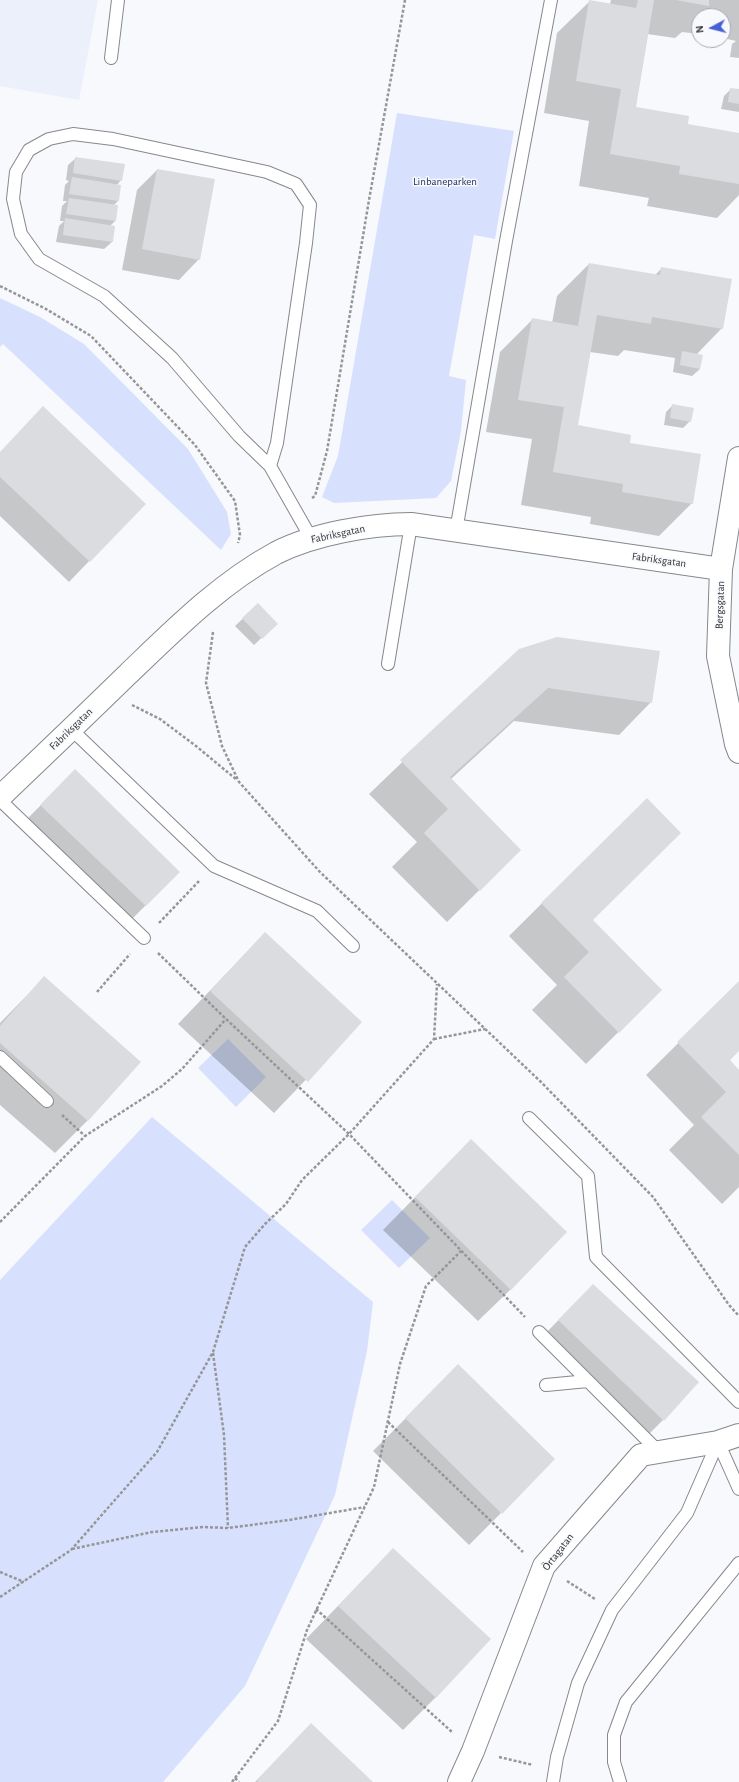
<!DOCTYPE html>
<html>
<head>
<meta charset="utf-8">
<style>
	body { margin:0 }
	#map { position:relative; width:739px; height:1782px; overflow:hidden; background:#f7f9fc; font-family:"Alegreya Sans",sans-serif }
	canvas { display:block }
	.north { position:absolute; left:691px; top:8px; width:40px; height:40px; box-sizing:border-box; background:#f7f9fc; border:1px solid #a8aaac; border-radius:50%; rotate:263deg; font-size:11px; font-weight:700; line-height:16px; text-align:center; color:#323334 }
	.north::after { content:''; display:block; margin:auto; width:14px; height:18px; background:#4561d5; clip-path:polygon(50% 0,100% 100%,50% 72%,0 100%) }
</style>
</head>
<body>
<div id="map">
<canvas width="739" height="1782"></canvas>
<div class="north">N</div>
</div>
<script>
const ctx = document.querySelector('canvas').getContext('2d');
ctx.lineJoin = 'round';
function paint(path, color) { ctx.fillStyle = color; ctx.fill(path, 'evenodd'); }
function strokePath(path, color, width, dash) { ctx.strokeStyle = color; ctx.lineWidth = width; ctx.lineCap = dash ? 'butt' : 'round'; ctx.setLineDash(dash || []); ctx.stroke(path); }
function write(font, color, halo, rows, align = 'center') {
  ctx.font = font + ' "Alegreya Sans",sans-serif'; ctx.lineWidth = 3; ctx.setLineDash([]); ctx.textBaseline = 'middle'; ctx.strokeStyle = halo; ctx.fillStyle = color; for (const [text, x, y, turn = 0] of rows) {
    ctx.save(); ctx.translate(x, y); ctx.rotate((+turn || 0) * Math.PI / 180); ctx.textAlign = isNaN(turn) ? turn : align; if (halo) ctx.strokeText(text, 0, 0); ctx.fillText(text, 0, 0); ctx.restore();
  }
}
const built = new Path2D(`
	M 0,0 L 98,0 L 79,100 L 0,86 Z`);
const green = new Path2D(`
	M 397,113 L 514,131 L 495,239 L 474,235 L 449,376 L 466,380 L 461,431 L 451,481 L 436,498 L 334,503 L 322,497 L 338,456 Z
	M 0,298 L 40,317 L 84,344 L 188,449 L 227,512 L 231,534 L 221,550 L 3,344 L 0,347 Z
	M 228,1039 L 266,1077 L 236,1107 L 198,1068 Z
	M 152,1117 L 373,1302 L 367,1351 L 335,1495 L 245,1686 L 163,1782 L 0,1782 L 0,1280 Z
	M 392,1200 L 430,1238 L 399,1268 L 361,1230 Z`);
const shadow = new Path2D(`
	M 611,0 L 739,0 L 739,58 L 730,57 L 732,44 L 736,41 L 723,38 L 723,16 L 699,16 L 699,34 L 682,32 L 675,38 L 647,34 L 635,108 L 687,125 L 739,134 L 739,195 L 717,218 L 647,206 L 649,198 L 579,186 L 589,121 L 544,113 L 557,33 L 590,1 L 610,4 Z
	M 731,89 L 739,90 L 739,112 L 721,109 L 724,96 Z
	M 76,158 L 121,180 L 117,185 L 118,201 L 114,205 L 117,206 L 115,221 L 110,226 L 112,242 L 104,249 L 56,242 L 59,226 L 64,221 L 60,221 L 62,206 L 67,201 L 63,201 L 65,185 L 69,181 L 66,180 L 68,165 Z
	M 157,170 L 199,259 L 179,280 L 122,270 L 137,190 Z
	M 589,264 L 655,275 L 661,269 L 722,328 L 696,355 L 700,369 L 692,376 L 673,372 L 675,358 L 624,350 L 618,356 L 590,352 L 577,426 L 629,443 L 692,503 L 659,536 L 590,524 L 591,517 L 521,505 L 532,439 L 486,432 L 500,352 L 533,319 L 552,323 L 557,296 Z
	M 673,405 L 690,421 L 683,428 L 664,425 L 666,412 Z
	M 0,452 L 144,504 L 69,582 L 0,516 Z
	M 258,604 L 276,624 L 254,645 L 235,626 Z
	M 519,650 L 651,702 L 619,735 L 514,721 L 451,779 L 520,850 L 447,922 L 392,867 L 417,842 L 369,794 Z
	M 75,771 L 179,872 L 125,926 L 20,826 Z
	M 647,799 L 592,921 L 661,990 L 586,1064 L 532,1010 L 557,985 L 509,936 Z
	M 265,933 L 361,1022 L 274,1113 L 178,1024 Z
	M 44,978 L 139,1062 L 87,1121 L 55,1153 L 0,1105 L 0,1023 Z
	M 739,983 L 739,1050 L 728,1060 L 739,1071 L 739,1187 L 722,1204 L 669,1150 L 694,1125 L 646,1075 Z
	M 471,1140 L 511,1289 L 478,1321 L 383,1230 Z
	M 593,1285 L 663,1420 L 643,1440 L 538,1341 Z
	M 426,1398 L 501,1513 L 469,1545 L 373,1451 Z
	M 393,1549 L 436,1697 L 403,1730 L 306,1639 Z
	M 311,1724 L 372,1782 L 255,1782 Z`);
const building = new Path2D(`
	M 589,0 L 636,8 L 638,0 L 654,0 L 636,107 L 689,116 L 688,124 L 739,133 L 739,184 L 679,174 L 680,166 L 610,154 L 621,89 L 576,81 Z
	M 676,0 L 709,0 L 709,6 Z
	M 730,88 L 739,89 L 739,104 L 728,102 Z
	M 75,157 L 125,164 L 122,181 L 73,173 Z
	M 157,169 L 215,179 L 200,260 L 142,249 Z
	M 72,177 L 121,185 L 119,201 L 69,194 Z
	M 69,198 L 118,205 L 116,221 L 66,214 Z
	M 65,218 L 115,226 L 113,242 L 63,235 Z
	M 589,263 L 660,275 L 661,267 L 732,279 L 723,329 L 652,317 L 651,324 L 597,315 L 578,425 L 631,435 L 630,443 L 701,454 L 693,504 L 622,492 L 623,484 L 553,472 L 564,407 L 518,400 L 532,318 L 578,326 Z
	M 682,351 L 703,355 L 700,369 L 680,365 Z
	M 672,404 L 694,408 L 691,422 L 670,418 Z
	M 43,406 L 146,504 L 90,562 L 0,477 L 0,452 Z
	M 258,603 L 278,624 L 262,639 L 242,618 Z
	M 557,637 L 660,651 L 652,703 L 548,688 L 450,777 L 521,850 L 480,891 L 424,833 L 448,809 L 400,760 L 519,649 Z
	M 75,769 L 180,872 L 146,906 L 40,805 Z
	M 647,798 L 681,833 L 593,920 L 662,990 L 619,1033 L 564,977 L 589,952 L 541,903 Z
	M 265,932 L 362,1022 L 308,1082 L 210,991 Z
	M 44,976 L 141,1062 L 88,1121 L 0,1043 L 0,1026 Z
	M 739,981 L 739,1051 L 730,1060 L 739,1070 L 739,1155 L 701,1117 L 726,1092 L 677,1042 Z
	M 471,1139 L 567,1232 L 511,1290 L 415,1197 Z
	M 593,1284 L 699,1382 L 664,1421 L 558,1320 Z
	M 458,1364 L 555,1459 L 502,1514 L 405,1418 Z
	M 393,1548 L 491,1639 L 436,1698 L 338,1606 Z
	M 311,1723 L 373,1782 L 258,1782 L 257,1780 Z`);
const path = new Path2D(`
	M 0,286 L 46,309 L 91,336 L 195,445 L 235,501 L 240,535 L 238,543
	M 312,498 L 315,496 L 327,451 L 369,200 L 405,0
	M 213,632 L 206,683 L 222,746 L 239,782 L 320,872 L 541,1082 L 653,1197 L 729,1305 L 739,1316
	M 132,705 L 160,719 L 196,746 L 237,780
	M 159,923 L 200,880
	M 158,953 L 226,1019 L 349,1134 L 525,1317
	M 97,992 L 130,954
	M 434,1039 L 485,1029
	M 62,1115 L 85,1136
	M 0,1222 L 85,1136 L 162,1086 L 182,1069 L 226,1019
	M 213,1353 L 224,1435 L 228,1528
	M 388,1422 L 523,1552
	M 72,1549 L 152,1532 L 203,1527 L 228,1528 L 289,1520 L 365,1507
	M 0,1572 L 24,1582
	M 567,1581 L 595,1599
	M 0,1597 L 71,1550 L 157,1452 L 213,1352 L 245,1247 L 265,1224 L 286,1204 L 302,1180 L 349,1134 L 434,1039 L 437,984
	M 316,1609 L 452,1732
	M 499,1757 L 533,1765
	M 235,1778 L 239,1782
	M 232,1782 L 278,1721 L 307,1630 L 374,1487 L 400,1364 L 426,1286 L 461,1251`);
const service = new Path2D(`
	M 111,58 L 118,0
	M 270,466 L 277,443 L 306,243 L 310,205 L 296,184 L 267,172 L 113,139 L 73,134 L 49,139 L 29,150 L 16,172 L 13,199 L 21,234 L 39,259 L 104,296 L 172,358 L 239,436 L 270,466 L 311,538
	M 456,531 L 506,241 L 551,0
	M 388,664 L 411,524
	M 71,729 L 214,866 L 317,911 L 353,946
	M 0,800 L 144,938
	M 0,1057 L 47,1101
	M 529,1118 L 588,1176 L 596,1257 L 739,1402
	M 539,1332 L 659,1452
	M 546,1385 L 588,1381
	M 718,1442 L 739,1489
	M 553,1782 L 557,1757 L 578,1683 L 612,1610 L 687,1513 L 718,1442
	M 620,1782 L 614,1762 L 614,1735 L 626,1702 L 739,1563`);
const minor = new Path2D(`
	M 739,458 L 721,569 L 718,656 L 736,744 L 739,752
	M 0,797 C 42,757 85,716 127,675 C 173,631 219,584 276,553 C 313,534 370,524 411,524 L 721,569
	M 459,1782 L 473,1751 L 544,1566 L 641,1455 L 718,1442 L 739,1435`);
const parkNames = [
	["Linbaneparken",445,182]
];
const streetNames = [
	["Fabriksgatan",338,534,-12],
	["Fabriksgatan",659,560,8],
	["Bergsgatan",720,605,-88],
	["Fabriksgatan",71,729,-44],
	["Örtagatan",558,1552,-52]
];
paint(built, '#ecf0fb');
paint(green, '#d7e1fd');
paint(shadow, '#0003');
paint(building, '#dbdcdf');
strokePath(service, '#86888b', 14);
strokePath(minor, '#86888b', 24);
strokePath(path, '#949698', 2.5, [3, 2]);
strokePath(service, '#fff', 12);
strokePath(minor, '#fff', 22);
write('11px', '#1a285d', '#f7f9fc', parkNames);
write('11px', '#323334', '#f7f9fc', streetNames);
</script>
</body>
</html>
